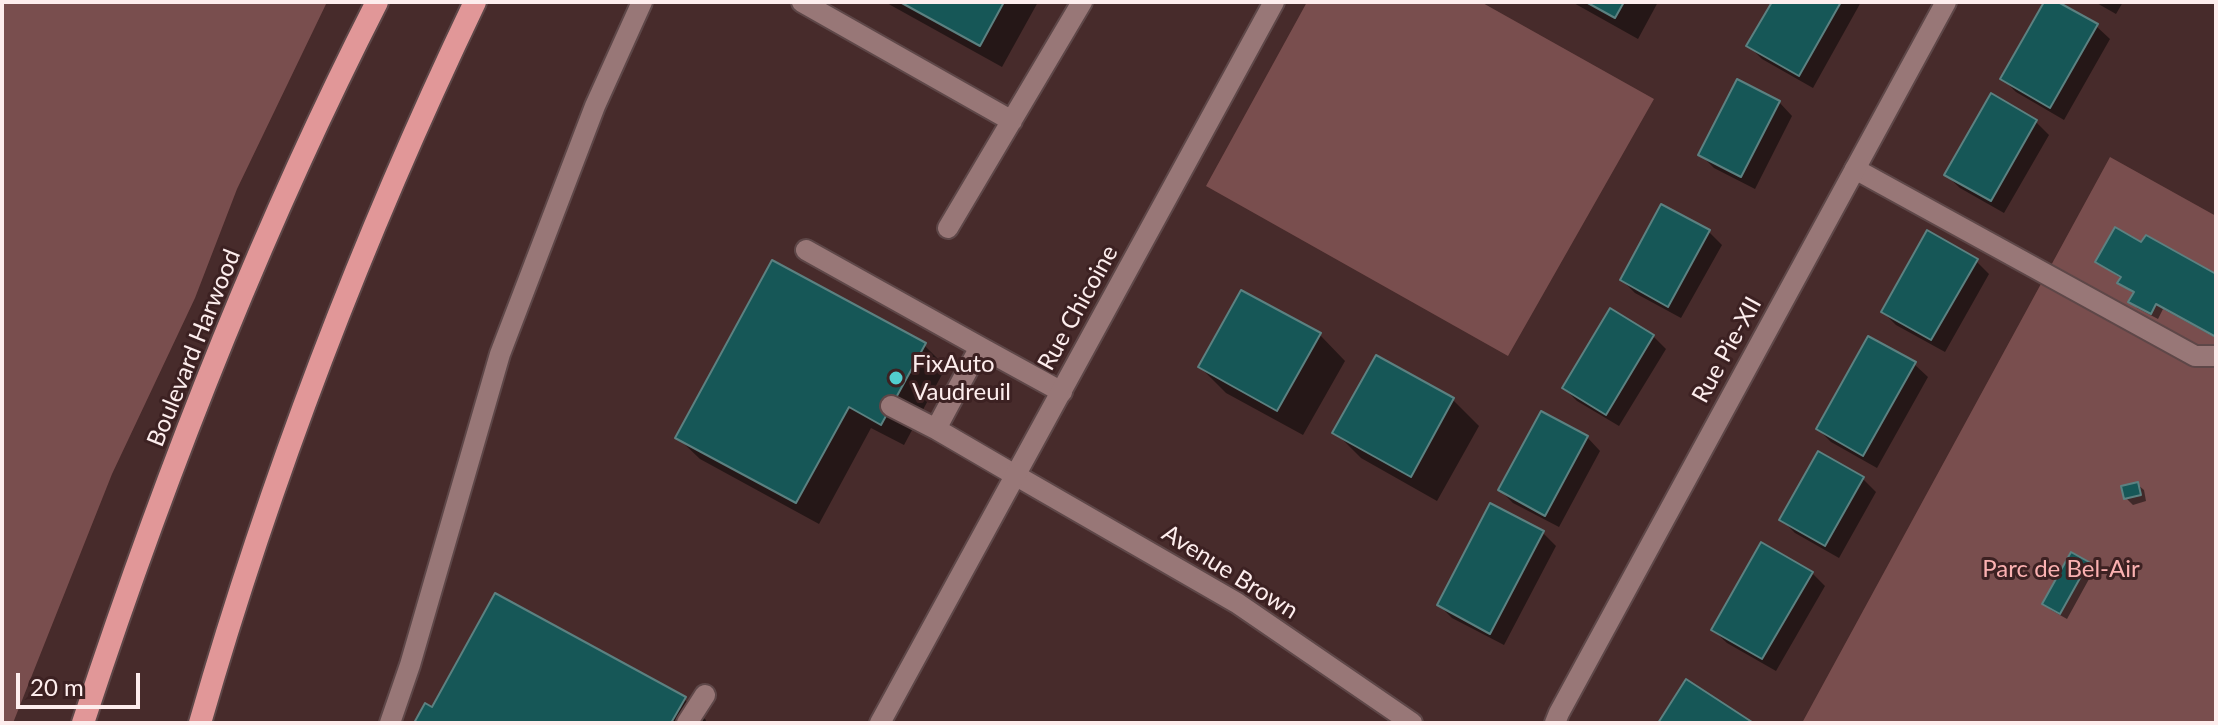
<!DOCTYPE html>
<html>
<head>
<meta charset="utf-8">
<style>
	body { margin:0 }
	#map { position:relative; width:2218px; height:725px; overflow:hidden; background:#472b2b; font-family:Lato,sans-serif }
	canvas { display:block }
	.frame { position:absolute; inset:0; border:4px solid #fdeded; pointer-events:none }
	.scale { position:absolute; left:16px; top:673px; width:124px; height:36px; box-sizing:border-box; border:4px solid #fdeded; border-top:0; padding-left:10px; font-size:24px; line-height:28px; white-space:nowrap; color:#fdeded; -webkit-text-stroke:6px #3c2122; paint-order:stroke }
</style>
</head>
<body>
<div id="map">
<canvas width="2218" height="725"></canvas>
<div class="frame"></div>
<div class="scale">20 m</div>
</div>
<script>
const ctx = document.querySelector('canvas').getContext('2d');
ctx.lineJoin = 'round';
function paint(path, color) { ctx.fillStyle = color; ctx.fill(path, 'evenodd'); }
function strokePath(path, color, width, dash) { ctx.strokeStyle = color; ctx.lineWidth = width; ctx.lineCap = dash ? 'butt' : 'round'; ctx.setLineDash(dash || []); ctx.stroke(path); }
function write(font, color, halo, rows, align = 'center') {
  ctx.font = font + ' Lato,sans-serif'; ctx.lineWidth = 6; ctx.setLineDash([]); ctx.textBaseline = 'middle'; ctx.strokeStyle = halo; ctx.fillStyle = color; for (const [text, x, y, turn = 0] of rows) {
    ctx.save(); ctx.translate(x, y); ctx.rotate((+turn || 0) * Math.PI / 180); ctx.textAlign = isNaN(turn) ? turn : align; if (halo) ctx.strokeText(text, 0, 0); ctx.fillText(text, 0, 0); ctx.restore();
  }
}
const green = new Path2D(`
	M 2,2 L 327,2 L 237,189 L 195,298 L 112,474 L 13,723 L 2,723 Z
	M 1307,2 L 1481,2 L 1654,99 L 1508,356 L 1206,186 Z
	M 2110,157 L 2216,216 L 2216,723 L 1802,723 Z`);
const shadow = new Path2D(`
	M 885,2 L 1038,2 L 1002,67 Z
	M 1572,2 L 1658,2 L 1638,39 Z
	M 1774,2 L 1861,2 L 1813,88 L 1762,59 L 1749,46 Z
	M 2046,2 L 2054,2 L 2096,26 L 2110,39 L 2064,120 L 2016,92 L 2003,79 Z
	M 2095,2 L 2123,2 L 2116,14 Z
	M 1779,102 L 1792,116 L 1755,189 L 1714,168 L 1701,155 Z
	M 2036,122 L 2049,135 L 2004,213 L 1960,188 L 1946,175 Z
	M 1708,231 L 1722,245 L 1681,318 L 1635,293 L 1622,280 Z
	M 2142,244 L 2216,277 L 2216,338 L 2163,309 L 2158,319 L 2137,308 L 2131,301 L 2135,294 L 2120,283 L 2122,279 L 2097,262 Z
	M 1976,261 L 1989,274 L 1945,352 L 1896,325 L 1883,312 Z
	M 1320,335 L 1345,361 L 1303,435 L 1226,393 L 1200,367 Z
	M 1653,336 L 1666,349 L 1619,426 L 1577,401 L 1564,388 Z
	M 924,345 L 946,367 L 904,445 L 871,428 L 819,524 L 700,459 L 678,438 Z
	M 1377,358 L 1453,400 L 1479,426 L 1437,501 L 1361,458 L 1335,432 Z
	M 1914,364 L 1928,377 L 1877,468 L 1831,442 L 1818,429 Z
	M 1587,437 L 1600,451 L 1559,527 L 1513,503 L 1500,490 Z
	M 1863,479 L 1876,492 L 1839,558 L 1795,533 L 1782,520 Z
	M 2137,484 L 2144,490 L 2146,501 L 2133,505 L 2126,498 Z
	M 1543,533 L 1556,546 L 1504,645 L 1452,618 L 1439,605 Z
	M 2088,564 L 2094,570 L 2067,619 L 2051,610 L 2045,604 Z
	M 1812,573 L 1825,586 L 1776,671 L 1727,643 L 1713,630 Z
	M 684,699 L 706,720 L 705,723 L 417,723 L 433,710 Z`);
const building = new Path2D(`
	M 900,2 L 1004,2 L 980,46 Z
	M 1586,2 L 1624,2 L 1615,18 Z
	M 1772,2 L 1841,2 L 1799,76 L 1746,46 Z
	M 2044,2 L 2058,2 L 2098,24 L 2050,108 L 2000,79 Z
	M 1737,79 L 1780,101 L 1741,177 L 1698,155 Z
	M 1991,93 L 2037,120 L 1991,201 L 1944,175 Z
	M 1661,204 L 1710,230 L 1668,307 L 1620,280 Z
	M 2115,227 L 2141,242 L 2146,235 L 2216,274 L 2216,337 L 2156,304 L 2151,314 L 2128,302 L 2134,292 L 2117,283 L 2121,277 L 2095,262 Z
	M 1927,230 L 1978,259 L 1931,340 L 1881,312 Z
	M 772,260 L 926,343 L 881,425 L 849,407 L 796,503 L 675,438 Z
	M 1241,290 L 1321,333 L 1277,411 L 1198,367 Z
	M 1610,308 L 1654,335 L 1606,415 L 1562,388 Z
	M 1868,336 L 1916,362 L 1863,456 L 1816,429 Z
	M 1376,355 L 1454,398 L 1411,477 L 1332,433 Z
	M 1541,411 L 1588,436 L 1545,516 L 1498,490 Z
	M 1818,451 L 1864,477 L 1825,546 L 1779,520 Z
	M 2138,482 L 2141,495 L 2124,499 L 2121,486 Z
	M 1490,503 L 1544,531 L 1490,634 L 1437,605 Z
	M 1761,542 L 1813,572 L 1762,659 L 1711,630 Z
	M 2071,552 L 2089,562 L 2060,614 L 2042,604 Z
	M 495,593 L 686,697 L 671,723 L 414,723 L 425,703 L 432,707 Z
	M 1686,679 L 1752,722 L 1752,723 L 1658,723 Z`);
const service = new Path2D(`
	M 802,2 L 1012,121
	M 1855,169 L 2195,356 L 2216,356
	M 948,228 L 1082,2
	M 806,250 L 980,347
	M 891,406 L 936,429
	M 1015,475 L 936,429 L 980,347 L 1062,392
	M 390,723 L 410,665 L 500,354 L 595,106 L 642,2
	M 687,723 L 705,695`);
const minor = new Path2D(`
	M 1015,475 L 1237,603 L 1412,723
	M 1555,723 L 1559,713 L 1946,2`);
const tertiary = new Path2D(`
	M 880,723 L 1274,2`);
const trunk = new Path2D(`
	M 83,723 C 164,477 259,233 377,2
	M 200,723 C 271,476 364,234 475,2`);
const markers = [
	[896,378,8,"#52cdce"]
];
const streetNames = [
	["Rue Chicoine",1078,308,-61],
	["Boulevard Harwood",194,348,-68],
	["Rue Pie-XII",1727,350,-61],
	["Avenue Brown",1230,572,32]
];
const poiNames = [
	["FixAuto",912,364],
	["Vaudreuil",912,392]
];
const parkNames = [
	["Parc de Bel-Air",2061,569]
];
paint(green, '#794e4e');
paint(shadow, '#0007');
paint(building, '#165757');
strokePath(building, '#5c8181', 2);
strokePath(service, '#5e4748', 24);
strokePath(minor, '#5e4748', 24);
strokePath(tertiary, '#5e4748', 24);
strokePath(trunk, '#5e4748', 26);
strokePath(service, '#987777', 20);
strokePath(minor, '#987777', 20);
strokePath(tertiary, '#987777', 20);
strokePath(trunk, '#e19798', 22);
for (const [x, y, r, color] of markers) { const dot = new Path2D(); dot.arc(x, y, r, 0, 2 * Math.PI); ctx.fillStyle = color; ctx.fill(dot); strokePath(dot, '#3c2122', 3); }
write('24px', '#fdeded', '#3c2122', streetNames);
write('24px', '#fdeded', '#3c2122', poiNames, 'left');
write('24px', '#fbb1b1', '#3c2122', parkNames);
</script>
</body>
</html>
